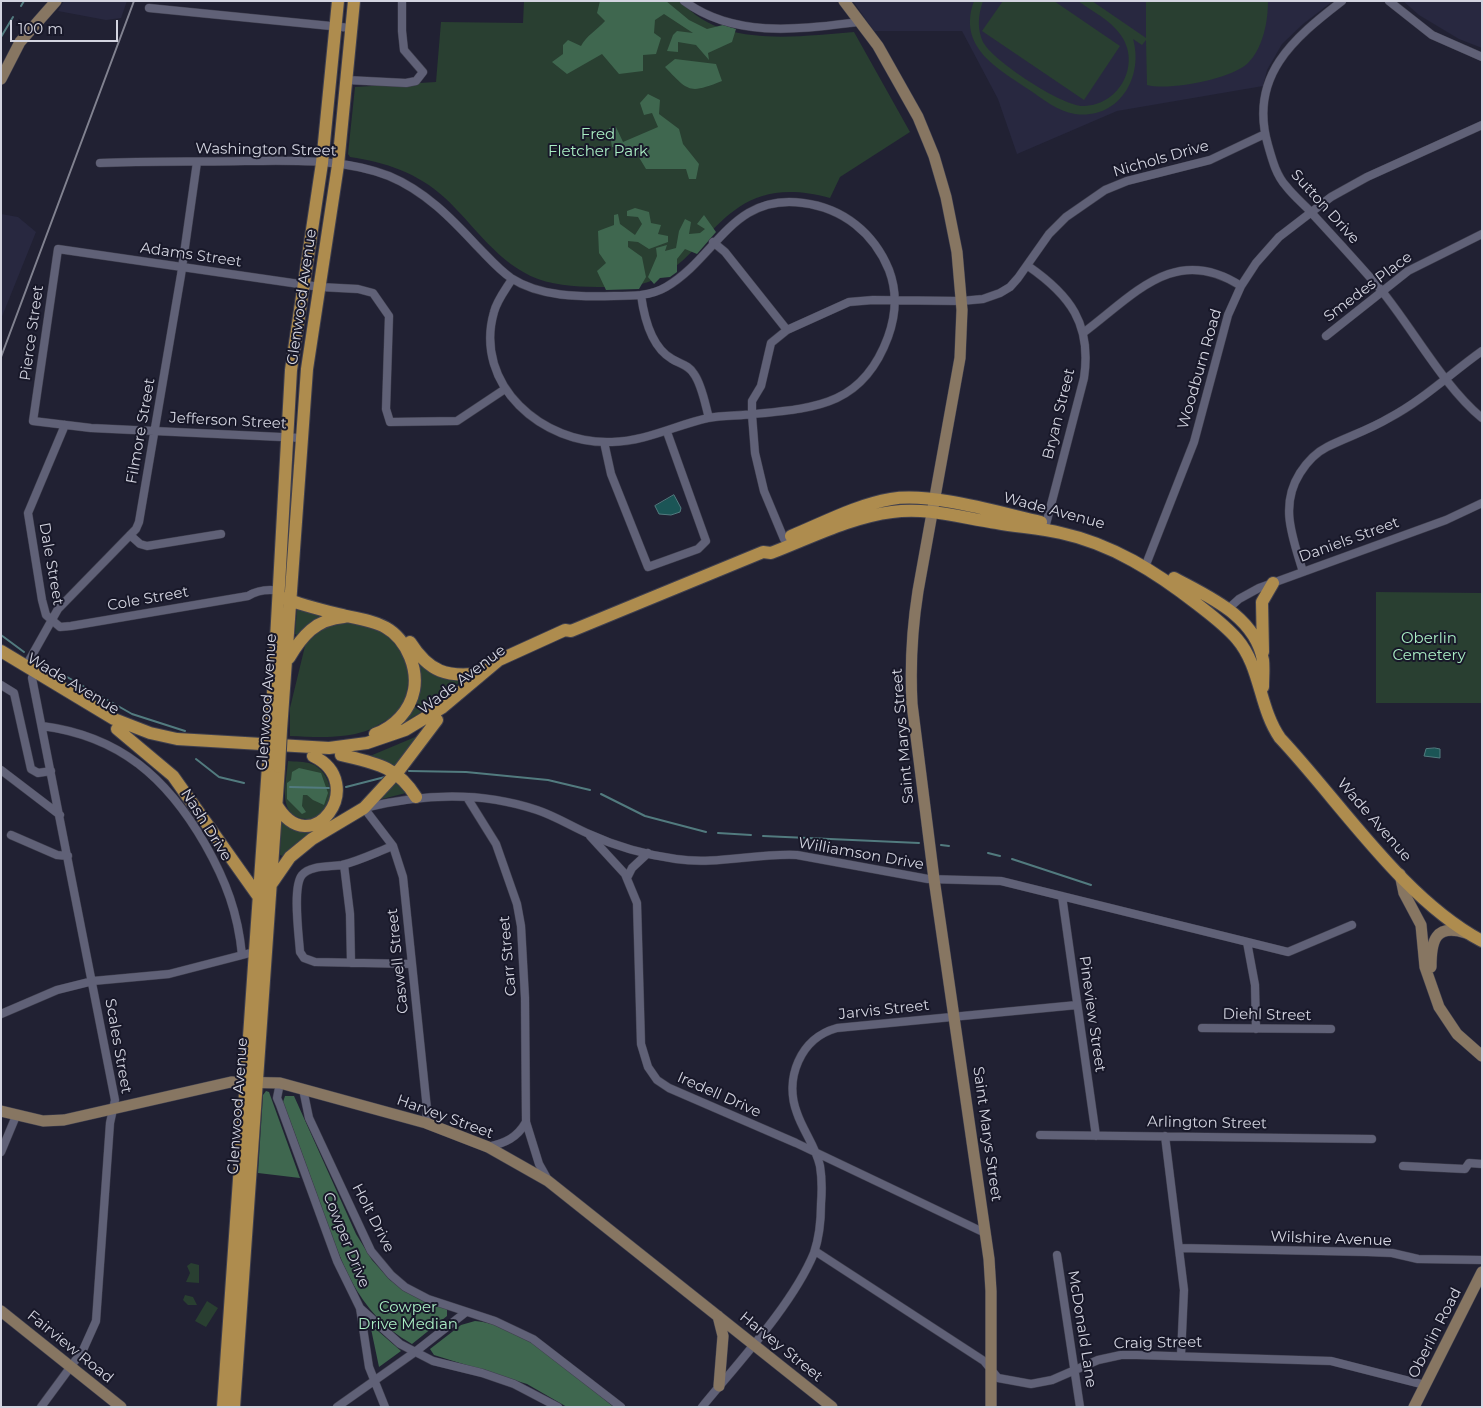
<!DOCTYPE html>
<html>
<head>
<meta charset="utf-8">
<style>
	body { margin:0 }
	#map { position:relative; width:1483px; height:1408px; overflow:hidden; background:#212133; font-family:Montserrat,sans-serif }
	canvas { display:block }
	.frame { position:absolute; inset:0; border:2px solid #d3d4e0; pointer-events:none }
	.scale { position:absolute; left:10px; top:20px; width:108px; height:22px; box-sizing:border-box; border:2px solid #d3d4e0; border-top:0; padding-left:6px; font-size:15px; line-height:18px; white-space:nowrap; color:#d3d4e0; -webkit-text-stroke:4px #181829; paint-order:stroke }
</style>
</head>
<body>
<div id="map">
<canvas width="1483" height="1408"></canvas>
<div class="frame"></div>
<div class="scale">100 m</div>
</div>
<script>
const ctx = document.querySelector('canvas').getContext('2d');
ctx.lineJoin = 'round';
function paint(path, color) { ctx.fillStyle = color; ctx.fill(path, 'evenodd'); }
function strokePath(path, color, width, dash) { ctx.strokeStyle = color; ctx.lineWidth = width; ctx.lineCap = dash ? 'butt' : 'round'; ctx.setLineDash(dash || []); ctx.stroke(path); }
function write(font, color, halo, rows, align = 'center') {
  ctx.font = font + ' Montserrat,sans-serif'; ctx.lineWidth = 4; ctx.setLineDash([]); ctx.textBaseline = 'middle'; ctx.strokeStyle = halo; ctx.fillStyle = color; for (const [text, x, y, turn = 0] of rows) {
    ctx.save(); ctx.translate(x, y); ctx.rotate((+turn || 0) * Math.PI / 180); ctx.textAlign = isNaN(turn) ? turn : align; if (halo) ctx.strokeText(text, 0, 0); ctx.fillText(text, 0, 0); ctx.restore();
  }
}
const built = new Path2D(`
	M 64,1 L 127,1 L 121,18 L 106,20 L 58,11 Z
	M 853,1 L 1333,1 L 1303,24 L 1282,44 L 1267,70 L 1263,86 L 1117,111 L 1017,154 L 998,99 L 962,31 L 874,31 Z
	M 1403,1 L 1482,1 L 1482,48 L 1459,39 L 1419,15 Z
	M 1,214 L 18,217 L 36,232 L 1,319 Z`);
const green = new Path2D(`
	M 524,1 L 681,1 C 721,49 799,36 854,32 L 910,132 L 840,177 L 830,198 C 708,164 712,284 621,287 C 595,287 562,288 538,279 C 498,264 475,226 445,198 C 418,173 385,162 350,157 L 348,154 L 355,87 L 436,82 L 441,22 L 523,23 Z
	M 974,1 L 983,1 C 978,15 977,29 983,42 C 993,61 1063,107 1084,106 C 1120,105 1142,63 1120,34 C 1110,20 1092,11 1078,1 L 1092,1 L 1146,38 L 1146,1 L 1268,1 C 1268,22 1263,48 1248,63 C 1232,79 1169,91 1147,85 L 1146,40 L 1142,45 L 1133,39 C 1144,77 1119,120 1075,114 C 1057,111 1043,99 1028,89 C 997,68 957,47 974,1 Z
	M 1003,1 L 1054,1 L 1120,46 L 1084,100 L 982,31 Z
	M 1376,592 L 1482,593 L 1482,703 L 1376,703 Z
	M 297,609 L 324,615 L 305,627 L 297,635 L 295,634 Z
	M 356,620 L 393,637 L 410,669 L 408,699 L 394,718 C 384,719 376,728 366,731 C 342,739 315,737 290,736 L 290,708 L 306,642 L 327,626 Z
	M 413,655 L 464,678 L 437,703 L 401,724 Z
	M 420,735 L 398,768 L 370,756 Z
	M 288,761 C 295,762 304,761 312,764 C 327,770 336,793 327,808 C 324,812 318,816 314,819 C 275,822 286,786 288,761 Z
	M 395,781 L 406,793 L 382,799 L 381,798 Z
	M 283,823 C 294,831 305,834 318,830 L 283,856 L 280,855 L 281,824 Z
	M 191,1263 L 199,1265 L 199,1283 L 186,1282 L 190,1273 L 187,1266 Z
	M 185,1295 L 193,1297 L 197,1305 L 188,1305 L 183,1300 Z
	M 207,1301 L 218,1308 L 206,1327 L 195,1321 Z`);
const forest = new Path2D(`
	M 600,1 L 666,1 L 689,20 L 707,29 L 723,25 L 736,29 L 732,42 L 708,53 L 709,60 L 696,45 L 678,42 L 678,52 L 667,51 L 673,35 L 677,31 L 693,33 L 664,14 L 655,20 L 654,33 L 661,38 L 656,54 L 643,55 L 643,71 L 619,74 L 602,54 L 567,74 L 552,62 L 563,54 L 563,45 L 568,40 L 581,46 C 586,36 597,30 605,21 L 597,13 Z
	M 675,59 L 716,64 L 722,81 C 689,94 689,92 665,67 Z
	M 648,94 L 660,100 L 659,114 L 679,129 L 683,144 L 699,164 L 696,179 L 689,179 L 686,169 L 646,169 L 634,149 L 612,147 L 609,128 L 616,127 L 623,142 L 658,127 L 652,113 L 644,115 L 640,103 Z
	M 635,208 L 649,212 L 651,223 L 661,225 L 658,234 L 668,236 L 668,242 L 649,249 L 638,242 L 628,241 L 628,247 L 642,257 L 646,277 L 639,289 L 606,290 L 597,271 L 606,263 L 599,253 L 598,231 L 614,225 L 614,215 L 618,214 L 620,224 L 635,235 L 642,224 L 638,217 L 627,216 L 627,211 Z
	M 704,215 L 716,232 L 697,254 L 685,249 L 677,259 L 677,272 L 670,277 L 660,278 L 654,284 L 648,277 L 657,256 L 656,248 L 667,245 L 665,251 L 676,248 L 679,231 L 685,219 L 691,222 L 689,234 L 700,233 L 705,229 L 697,224 Z
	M 299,768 L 321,773 L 328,793 L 324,805 L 313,800 L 307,795 L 303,795 L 302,806 L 306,812 L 302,814 L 287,799 L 287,783 L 291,780 L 292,772 Z
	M 266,1091 L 269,1092 L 300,1178 L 258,1173 L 263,1095 Z
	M 285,1096 L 294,1096 L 356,1234 L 372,1260 L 390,1280 L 404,1290 L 447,1309 L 447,1316 L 412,1344 C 355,1312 341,1260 320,1203 C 308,1170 296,1136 283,1102 Z
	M 475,1321 C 523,1324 577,1378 614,1407 L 567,1407 L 527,1384 L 434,1355 L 430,1349 L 461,1325 Z
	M 370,1324 L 401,1351 L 379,1367 Z`);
const water = new Path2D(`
	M 674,495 L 681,508 L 680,512 L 671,515 L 659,514 L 655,506 Z
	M 1435,748 L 1440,749 L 1440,758 L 1424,756 L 1426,749 Z`);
const stream = new Path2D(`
	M 21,6 L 24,1
	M 1,37 L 13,17
	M 1,635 L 24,652
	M 39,661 L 132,714 L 185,731
	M 196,759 L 219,777 L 244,783
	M 409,771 L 466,772 L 548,780 L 590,790
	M 290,787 L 329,788
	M 346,787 L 385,777
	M 601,794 L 645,816 L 706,832
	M 718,833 L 751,835
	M 763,836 L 919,843
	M 941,845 L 949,846
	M 988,853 L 1000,856
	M 1012,859 L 1091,885`);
const street = new Path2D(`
	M 684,1 C 735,39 801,29 859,22
	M 1342,1 C 1294,38 1248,76 1268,145 C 1272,159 1276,175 1286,186 C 1292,194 1300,201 1307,208 C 1332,235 1357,262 1381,290 C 1413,329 1444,387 1482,418
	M 1389,1 L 1432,35 L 1482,57
	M 149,8 L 351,28
	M 347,80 L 406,83 L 416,81 L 423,72 L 404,50 L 402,31 L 402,1
	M 100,163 C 148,161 197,162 245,161 C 292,161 344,158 389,176 C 425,191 451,218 477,246 C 488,257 498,269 511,278 C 540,297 580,297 614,296 C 632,296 651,296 666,287 C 717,257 732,193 803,203 C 843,208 874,233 889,270 C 897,291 896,315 888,337 C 863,405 817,408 754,414 C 739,416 723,415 708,418 C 676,425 647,441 612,442 C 543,445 473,385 494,312 C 497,300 506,289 512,279
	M 713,242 L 725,252 L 787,330
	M 1028,266 C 1070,295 1092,324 1084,378 L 1045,528
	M 641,295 C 644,317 651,347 672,359 C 680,364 689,365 694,374 C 702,385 705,404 709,418
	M 1083,333 C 1134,295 1175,243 1241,286
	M 1326,336 L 1408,271 L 1482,234
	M 65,425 L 28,513 L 42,600 L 46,615 L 60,627 L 71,626 L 248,596 C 258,590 269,589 280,591
	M 302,438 L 91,428 L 33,421 L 58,249 L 320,287 L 358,289 L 373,293 L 389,316 L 386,409 L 390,422 L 457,421 L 505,389
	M 604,442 L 611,474 L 648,567 L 698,549 L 706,541 L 667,432
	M 130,535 L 140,544 L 147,546 L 221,534
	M 784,539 L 764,491 L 755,453 L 752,415 L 752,401 L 761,386 L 771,343 L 787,330 L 849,302 L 873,300 L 961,301 L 983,299 L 1000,293 L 1010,287 L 1018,278 L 1049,234 L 1066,217 L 1105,190 L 1127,181 L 1210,160 L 1265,134
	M 1145,567 L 1194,442 L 1228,315 L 1241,286 L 1256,263 L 1279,237 L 1331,197 L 1367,177 L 1482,125
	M 1303,572 C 1293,538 1279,506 1300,473 C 1307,462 1315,453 1327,447 C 1347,437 1369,430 1389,418 C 1423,400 1451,373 1482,351
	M 1228,609 L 1239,599 L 1259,588 L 1446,520 L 1482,503
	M 26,666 L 58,609 L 136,529 L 139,522 L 181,275 L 197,162
	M 32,678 L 115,1100 L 110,1123 L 96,1321 L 83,1350 L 41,1407
	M 1,685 L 14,693 L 31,769 L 38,773 L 51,771
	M 42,726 C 120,736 167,778 205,844 C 226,881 238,913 242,955
	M 1,770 L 60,815
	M 468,799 L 496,844 L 517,904 L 521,926 L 525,998 L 526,1122 L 539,1164 L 548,1180
	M 11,835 L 57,855 L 68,856
	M 590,836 L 625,874 L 637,903 L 641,1044 L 648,1067 L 657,1080 L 669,1088 L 796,1143 L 985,1233
	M 393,846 C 377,852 359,861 342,865 C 330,867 310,865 302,875 C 292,887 299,936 300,952 L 304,958 L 315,962 L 412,964
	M 344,865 L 350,914 L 351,963
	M 627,878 L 632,868 L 648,853
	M 1062,896 L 1096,1136
	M 1247,942 L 1255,985 L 1256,1029
	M 1,1014 L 57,990 L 93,981 L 169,974 L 254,952
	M 1202,1028 L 1331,1029
	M 280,1083 L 277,1098 L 280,1105 L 337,1261 L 360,1308 L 400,1344 L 433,1361 L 482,1373 L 514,1384 L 558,1407
	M 303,1089 L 309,1118 L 371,1251 L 391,1275 L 405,1287 L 428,1299 L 495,1321 L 533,1339 L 621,1407
	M 426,1123 L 427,1109 L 403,877 L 393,846 L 364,808 C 420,794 481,791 537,810 C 555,816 571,826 589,834 C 615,846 647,855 676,859 C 717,865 756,853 797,855 L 928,879 L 1001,881 L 1288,952 L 1352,925
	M 1040,1135 L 1372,1139
	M 1165,1136 L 1184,1290 L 1181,1355
	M 488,1147 C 505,1143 517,1138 526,1122
	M 1,1152 L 16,1116
	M 1403,1166 L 1465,1169 L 1469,1163 L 1482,1164
	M 1179,1248 L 1367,1252 L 1392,1253 L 1418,1259 L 1482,1260
	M 815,1251 L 984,1361 L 998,1378 L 1031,1384 L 1052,1380 L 1098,1360 L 1121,1355 L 1137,1355 L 1331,1361 L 1425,1385
	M 1057,1255 L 1080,1407
	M 360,1308 L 369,1367 L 385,1407
	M 337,1407 L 415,1352 L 466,1312
	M 702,1407 C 738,1363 793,1304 814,1253 C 819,1238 821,1219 821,1204 C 822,1191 822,1178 820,1166 C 816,1147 803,1131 797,1113 C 784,1079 800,1038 837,1028 L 1077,1005`);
const secondary = new Path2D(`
	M 844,1 L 878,46 L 918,117 L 934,156 L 946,197 L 957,252 L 962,310 L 960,358 L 918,591 C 912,629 910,666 912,704 L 934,879 L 989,1259 L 991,1291 L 991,1407
	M 1,79 L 20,42 L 56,1
	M 1400,874 L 1404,893 L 1421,925 L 1425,967 L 1439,1007 L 1457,1034 L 1482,1056
	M 1431,967 C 1431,941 1435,923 1466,933
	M 1,1111 L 43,1121 L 64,1120 L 231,1082 L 280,1083 L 426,1123 L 488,1147 L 548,1181 L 832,1407
	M 1,1311 L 121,1407
	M 718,1316 L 723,1336 L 719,1386
	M 1414,1407 L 1482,1272`);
const primary = new Path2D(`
	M 791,536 C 823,523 856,505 891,499 C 931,492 1000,513 1041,522
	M 1174,578 C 1209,597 1255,616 1263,660 C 1264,668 1263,678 1263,687
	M 284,598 C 304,606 326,611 346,616 C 376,622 397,625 410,657 C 414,667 416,679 414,690 C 410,711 394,727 375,734
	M 410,642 C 429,672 447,678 482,673
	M 1,651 L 114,719 L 150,733 L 177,739 L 329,748 L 367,743 L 405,730 L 443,707 L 499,660 L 565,630 L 571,631 L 763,552 L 771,553 C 810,538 851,517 892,512 C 928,507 962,518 997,523 C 1018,527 1040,528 1061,533 C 1112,544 1156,572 1197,604 C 1211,615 1225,625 1237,639 C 1261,667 1259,708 1280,738 C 1341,803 1403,899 1482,941
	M 1263,652 L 1262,602 L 1273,583
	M 289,658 C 302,636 316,619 344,617
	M 117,729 L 173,776 L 258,896
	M 271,729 L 291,370 L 322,163 L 338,1
	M 281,730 L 307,369 L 338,165 L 354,1
	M 341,755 C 375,763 397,766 416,797
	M 276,804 C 311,865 370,783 313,756
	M 272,883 L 290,857 L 312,839 L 364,808 L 400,769 L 437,720
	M 223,1407 L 268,766
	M 234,1407 L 279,767`);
const rail = new Path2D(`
	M 1,357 L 134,1`);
const primaryBridge = new Path2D(`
	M 268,766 L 271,729
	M 279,767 L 281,730`);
const parkNames = [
	["Fred",598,135],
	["Fletcher Park",598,152],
	["Oberlin",1429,639],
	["Cemetery",1429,656],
	["Cowper",408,1308],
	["Drive Median",408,1325]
];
const streetNames = [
	["Washington Street",266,150,1],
	["Nichols Drive",1161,159,-16],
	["Sutton Drive",1325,207,48],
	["Adams Street",191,255,8],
	["Smedes Place",1368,287,-37],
	["Glenwood Avenue",302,297,-82],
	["Pierce Street",32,333,-82],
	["Woodburn Road",1200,369,-74],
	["Bryan Street",1059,414,-76],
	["Jefferson Street",228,421,3],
	["Filmore Street",141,431,-80],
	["Wade Avenue",1054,511,15],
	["Daniels Street",1349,540,-20],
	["Dale Street",51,564,80],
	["Cole Street",148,599,-10],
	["Wade Avenue",462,680,-37],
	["Wade Avenue",73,684,31],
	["Glenwood Avenue",267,702,-86],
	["Saint Marys Street",903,736,-95],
	["Wade Avenue",1374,820,49],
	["Nash Drive",206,825,58],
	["Williamson Drive",861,854,10],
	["Carr Street",508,956,-95],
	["Caswell Street",398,961,-96],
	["Jarvis Street",884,1010,-6],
	["Pineview Street",1092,1014,82],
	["Diehl Street",1267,1015,1],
	["Scales Street",118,1046,80],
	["Iredell Drive",719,1095,24],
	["Glenwood Avenue",238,1106,-86],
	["Harvey Street",445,1117,20],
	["Arlington Street",1207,1123,1],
	["Saint Marys Street",987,1134,82],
	["Holt Drive",373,1218,63],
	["Wilshire Avenue",1331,1239,2],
	["Cowper Drive",346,1240,68],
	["McDonald Lane",1082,1329,81],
	["Oberlin Road",1435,1333,-63],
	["Craig Street",1158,1343,-1],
	["Fairview Road",70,1347,39],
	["Harvey Street",781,1347,39]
];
paint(built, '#282840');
paint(green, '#293f31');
paint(forest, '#3f674f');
paint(water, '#1b5556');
strokePath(water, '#527b7f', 1);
strokePath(stream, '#527b7f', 2);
strokePath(street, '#3f3f4e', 9);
strokePath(secondary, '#3f3f4e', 12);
strokePath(primary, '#3f3f4e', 14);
strokePath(street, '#606177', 8);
strokePath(secondary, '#877662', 11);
strokePath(primary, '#ae8c4e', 12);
strokePath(rail, '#818290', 2);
strokePath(primaryBridge, '#3f3f4e', 14, []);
strokePath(primaryBridge, '#ae8c4e', 12);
write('15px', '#a9edc3', '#181829', parkNames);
write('15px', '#d3d4e0', '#181829', streetNames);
</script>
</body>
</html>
